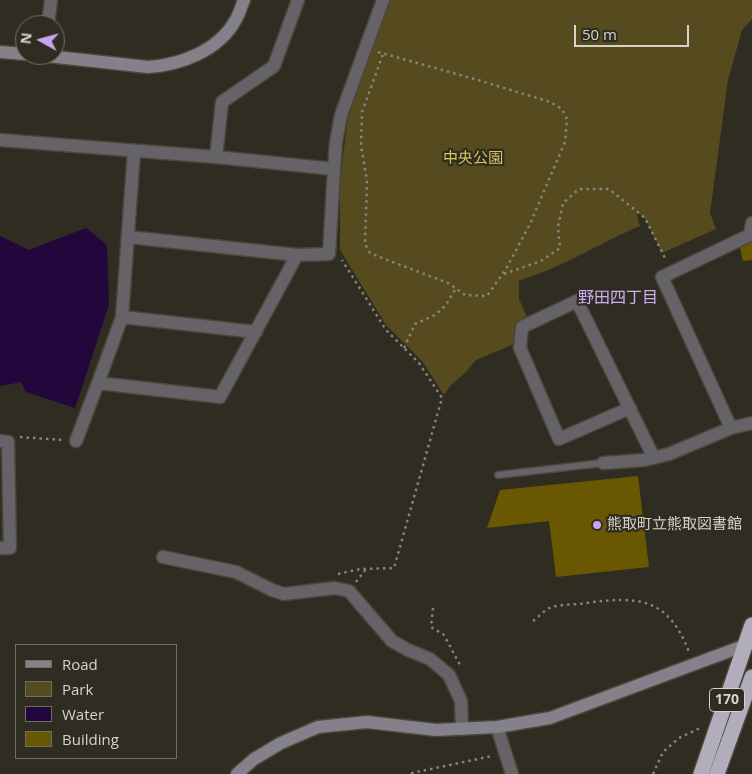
<!DOCTYPE html>
<html>
<head>
<meta charset="utf-8">
<style>
	body { margin:0 }
	#map { position:relative; width:752px; height:774px; overflow:hidden; background:#2f2c21; font-family:"Open Sans",sans-serif }
	canvas { display:block }
	.legend { position:absolute; left:15px; top:644px; width:162px; height:115px; box-sizing:border-box; background:#2f2c21; border:1px solid #716f65; margin:0; padding:6px 9px; list-style:none; font-size:15px; color:#d5d3cc }
	.legend li { display:flex; align-items:center; gap:10px; height:25px }
	.legend b { width:25px; border:1px solid #716f65 }
	.north { position:absolute; left:15px; top:15px; width:50px; height:50px; box-sizing:border-box; background:#2f2c21; border:1px solid #716f65; border-radius:50%; rotate:277deg; font-size:14px; font-weight:700; line-height:20px; text-align:center; color:#d5d3cc }
	.north::after { content:''; display:block; margin:auto; width:18px; height:22px; background:#c6a6f0; clip-path:polygon(50% 0,100% 100%,50% 72%,0 100%) }
	.scale { position:absolute; left:574px; top:25px; width:115px; height:22px; box-sizing:border-box; border:2px solid #d5d3cc; border-top:0; padding-left:6px; font-size:15px; line-height:18px; white-space:nowrap; color:#d5d3cc; -webkit-text-stroke:4px #2f2c21; paint-order:stroke }
</style>
</head>
<body>
<div id="map">
<canvas width="752" height="774"></canvas>
<ul class="legend">
<li><b style="height:6px;background:#84818a"></b>Road</li>
<li><b style="height:14px;background:#564b1e"></b>Park</li>
<li><b style="height:14px;background:#23063b"></b>Water</li>
<li><b style="height:14px;background:#695801"></b>Building</li>
</ul>
<div class="north">N</div>
<div class="scale">50 m</div>
</div>
<script>
const ctx = document.querySelector('canvas').getContext('2d');
ctx.lineJoin = 'round';
function paint(path, color) { ctx.fillStyle = color; ctx.fill(path, 'evenodd'); }
function strokePath(path, color, width, dash) { ctx.strokeStyle = color; ctx.lineWidth = width; ctx.lineCap = dash ? 'butt' : 'round'; ctx.setLineDash(dash || []); ctx.stroke(path); }
function write(font, color, halo, rows, align = 'center') {
  ctx.font = font + ' "Open Sans","Noto Sans JP",sans-serif'; ctx.lineWidth = 4.5; ctx.setLineDash([]); ctx.textBaseline = 'middle'; ctx.strokeStyle = halo; ctx.fillStyle = color; for (const [text, x, y, turn = 0] of rows) {
    ctx.save(); ctx.translate(x, y); ctx.rotate((+turn || 0) * Math.PI / 180); ctx.textAlign = isNaN(turn) ? turn : align; if (halo) ctx.strokeText(text, 0, 0); ctx.fillText(text, 0, 0); ctx.restore();
  }
}
const green = new Path2D(`
	M 390,0 L 752,0 L 752,19 L 742,30 L 728,80 L 710,213 L 716,229 L 662,253 L 645,219 L 636,211 L 640,226 C 601,242 564,267 523,279 L 519,281 L 519,299 L 528,319 L 516,325 L 514,344 L 476,360 L 465,373 L 451,385 L 444,395 L 422,361 L 386,325 L 340,250 L 340,180 L 348,117 L 376,37 Z`);
const water = new Path2D(`
	M 86,228 L 107,245 L 109,305 L 75,408 L 26,392 L 21,382 L 0,386 L 0,236 L 29,250 Z`);
const building = new Path2D(`
	M 752,237 L 752,260 L 743,261 L 739,243 Z
	M 638,476 L 649,567 L 556,577 L 549,521 L 487,528 L 500,490 Z`);
const path = new Path2D(`
	M 378,52 L 478,80 L 550,102 L 562,109 L 567,119 L 565,142 L 530,224 L 506,269 L 487,296 L 465,295 L 448,283 L 382,258 L 370,253 L 365,244 L 367,181 L 361,145 L 362,112 L 383,54
	M 504,274 L 541,261 L 560,248 L 558,227 L 563,203 L 579,189 L 609,189 L 645,218 L 666,260
	M 404,348 L 415,324 L 435,315 L 446,305 L 456,288
	M 20,437 L 62,440
	M 338,574 L 360,569 L 394,568 L 442,398 L 419,363 L 386,330 L 342,260
	M 356,582 L 366,569
	M 433,608 L 431,627 L 444,635 L 460,665
	M 533,621 C 539,617 545,609 552,607 C 562,604 575,605 586,603 C 638,596 668,597 689,652
	M 412,774 L 412,773 L 492,756
	M 653,774 L 663,752 L 679,738 L 700,728`);
const lane = new Path2D(`
	M 498,475 L 603,463`);
const street = new Path2D(`
	M 48,25 L 51,0
	M 0,140 L 216,157 L 334,169
	M 134,151 L 122,317 L 98,383 L 220,397 L 297,255
	M 216,157 L 222,102 L 274,66 L 298,0
	M 752,223 L 750,235 L 662,277 L 731,428 L 752,423
	M 128,237 L 297,255 L 329,254 L 334,169 L 336,142 L 341,115 L 383,0
	M 122,317 L 256,332
	M 630,408 L 559,439 L 520,348 L 522,327 L 577,301 L 654,458
	M 0,441 L 8,442 L 10,548 L 0,548
	M 76,441 L 98,383
	M 603,463 L 644,460 L 669,454 L 731,428
	M 163,557 L 236,572 L 272,590 L 284,594 L 335,588 L 349,591 L 392,641 L 408,650 L 430,659 L 449,675 L 461,701 L 462,729
	M 497,727 L 512,774`);
const secondary = new Path2D(`
	M 0,52 L 25,54
	M 38,55 L 148,67 C 180,65 218,51 235,21 C 239,15 241,7 244,0
	M 237,774 L 254,759 L 281,743 L 318,727 L 367,722 L 436,730 L 497,727 L 550,718 L 751,643`);
const highway = new Path2D(`
	M 701,774 L 752,625
	M 717,774 L 752,677`);
const markers = [
	[597,525,5,"#c6a6f0"]
];
const shields = [
	[727,700,35]
];
const shieldNames = [
	["170",727,700]
];
const parkNames = [
	["中央公園",473,159]
];
const poiNames = [
	["熊取町立熊取図書館",607,525]
];
const neighbourhoodNames = [
	["野田四丁目",618,298]
];
paint(green, '#564b1e');
paint(water, '#23063b');
paint(building, '#695801');
strokePath(lane, '#4a473c', 9);
strokePath(street, '#4a473c', 15);
strokePath(secondary, '#4a473c', 15);
strokePath(highway, '#4a473c', 18);
strokePath(path, '#87847b', 2.5, [2.5, 4]);
strokePath(lane, '#656268', 6);
strokePath(street, '#656268', 12);
strokePath(secondary, '#84818a', 12);
strokePath(highway, '#b2adbb', 15);
for (const [x, y, r, color] of markers) { const dot = new Path2D(); dot.arc(x, y, r, 0, 2 * Math.PI); ctx.fillStyle = color; ctx.fill(dot); strokePath(dot, '#2f2c21', 2); }
for (const [x, y, w] of shields) { const box = new Path2D(); box.roundRect(x - w / 2, y - 11.5, w, 23, 4); ctx.fillStyle = '#2f2c21'; ctx.fill(box); strokePath(box, '#d5d3cc', 1); }
write('bold 14px', '#d5d3cc', null, shieldNames);
write('15px', '#dcc45e', '#2f2c21', parkNames);
write('15px', '#d5d3cc', '#2f2c21', poiNames, 'left');
write('16px', '#ccaff3', '#2f2c21', neighbourhoodNames);
</script>
</body>
</html>
